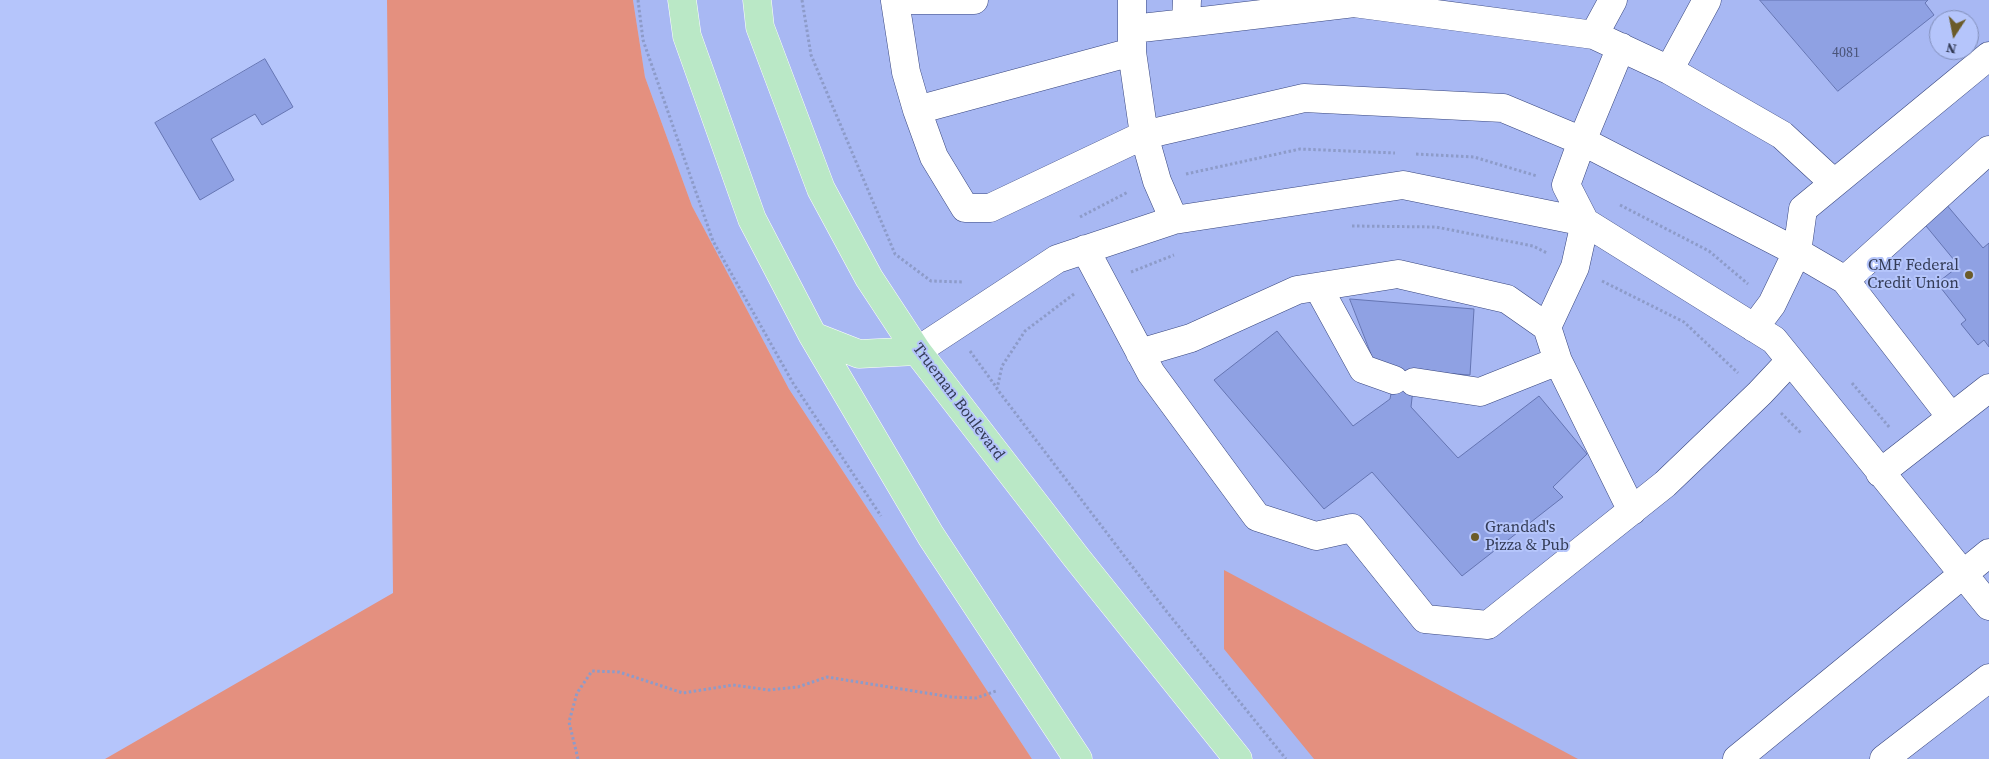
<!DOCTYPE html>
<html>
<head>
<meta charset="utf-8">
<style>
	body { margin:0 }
	#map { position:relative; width:1989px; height:759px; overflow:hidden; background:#b5c5fb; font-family:"Source Serif 4",serif }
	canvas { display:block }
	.north { position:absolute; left:1929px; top:10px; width:50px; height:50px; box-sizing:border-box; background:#b5c5fb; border:1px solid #818eb9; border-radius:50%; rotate:191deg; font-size:14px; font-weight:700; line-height:20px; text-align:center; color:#333b56 }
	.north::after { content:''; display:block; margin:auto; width:18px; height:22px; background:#6b5b29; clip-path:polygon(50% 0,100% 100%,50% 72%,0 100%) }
</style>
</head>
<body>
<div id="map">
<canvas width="1989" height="759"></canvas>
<div class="north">N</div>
</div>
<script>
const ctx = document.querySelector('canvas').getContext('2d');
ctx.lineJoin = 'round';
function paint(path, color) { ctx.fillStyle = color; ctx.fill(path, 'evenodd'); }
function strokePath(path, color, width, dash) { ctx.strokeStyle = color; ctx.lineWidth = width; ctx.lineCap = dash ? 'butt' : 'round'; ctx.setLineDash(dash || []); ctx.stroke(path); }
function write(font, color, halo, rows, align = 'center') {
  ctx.font = font + ' "Source Serif 4",serif'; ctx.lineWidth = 4; ctx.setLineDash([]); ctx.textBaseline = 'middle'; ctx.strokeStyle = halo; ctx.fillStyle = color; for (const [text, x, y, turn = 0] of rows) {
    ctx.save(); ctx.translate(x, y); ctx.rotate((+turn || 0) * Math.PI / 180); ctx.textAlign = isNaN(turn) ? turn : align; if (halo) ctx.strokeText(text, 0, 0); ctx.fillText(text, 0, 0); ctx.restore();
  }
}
const built = new Path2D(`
	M 633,0 L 1989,0 L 1989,759 L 1032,759 L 789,389 L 692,206 L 645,77 ZM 1939,20 L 1969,20 L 1969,50 L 1939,50 Z`);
const green = new Path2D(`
	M 387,0 L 633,0 L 645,77 L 692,206 L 789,389 L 1032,759 L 105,759 L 393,593 Z
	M 1224,570 L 1578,759 L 1314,759 L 1224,649 Z`);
const building = new Path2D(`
	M 1760,0 L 1928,0 L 1925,3 L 1934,15 L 1838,91 Z
	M 265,59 L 293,107 L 262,125 L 255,114 L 211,139 L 234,180 L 200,200 L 155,123 Z
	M 1940,197 L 1983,248 L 1989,243 L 1989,347 L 1984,340 L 1978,345 L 1961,324 L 1966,320 L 1937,283 L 1959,266 L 1917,215 Z
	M 1350,299 L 1474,309 L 1470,375 L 1415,371 L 1411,407 L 1458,458 L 1539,396 L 1587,454 L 1553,487 L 1563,497 L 1462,576 L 1372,472 L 1324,509 L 1214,380 L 1277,331 L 1353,426 L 1390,399 L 1396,367 L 1376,366 Z`);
const path = new Path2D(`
	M 638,0 L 643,40 L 713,241 L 793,383 L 881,516
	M 802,0 L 811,55 L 895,254 L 931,281 L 964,282
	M 1416,154 L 1474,157 L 1537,176
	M 1186,174 L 1300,149 L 1395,153
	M 1620,205 L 1709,251 L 1748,284
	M 1080,217 L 1128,192
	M 1352,226 L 1436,227 L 1533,246 L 1547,253
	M 1131,272 L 1174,255
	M 1602,281 L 1684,322 L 1738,373
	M 1074,294 L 1025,331 L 1002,366 L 997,389 L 1167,612 L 1286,759
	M 970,351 L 997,388
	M 1852,383 L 1890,428
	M 1781,413 L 1802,434
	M 578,759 L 569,722 L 577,693 L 592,671 L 619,672 L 683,693 L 733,685 L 769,690 L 798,687 L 827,677 L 951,697 L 976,698 L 996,691`);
const minor = new Path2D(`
	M 895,0 L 974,0
	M 1132,0 L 1132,52 L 1144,135 L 1157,181 L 1174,220
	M 1613,0 L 1594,35 L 1669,70 L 1707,0
	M 895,1 L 906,72 L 917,110 L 934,157 L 965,208 L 990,208 L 1144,135 L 1304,98 L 1503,108 L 1582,141 L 1566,185 L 1585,222 L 1575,267 L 1547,327 L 1507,299 L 1398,274 L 1297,290 L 1191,338 L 1140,353
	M 1186,23 L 1354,3 L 1594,35
	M 1132,29 L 1186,23 L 1187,0
	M 1621,47 L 1582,141 L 1797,252 L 1803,209 L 1989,56
	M 1669,70 L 1782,135 L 1834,183
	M 917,110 L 1132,52
	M 1085,249 L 1151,373 L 1257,517 L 1316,536 L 1352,528 L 1425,619 L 1488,625 L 1665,484 L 1760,393 L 1790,361
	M 1845,280 L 1951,417
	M 1318,287 L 1363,369 L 1394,380
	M 1547,327 L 1558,361 L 1632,511
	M 1754,328 L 1772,304 L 1797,252 L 1845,280 L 1989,150
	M 917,351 L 1057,259 L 1174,220 L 1403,185 L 1585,222 L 1774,340 L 1989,606
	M 1414,382 L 1480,392 L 1558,361
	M 1880,473 L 1989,388
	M 1737,759 L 1989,553
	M 1884,759 L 1989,678`);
const major = new Path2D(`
	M 682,0 L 687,36 L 752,219 L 813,336 L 931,536 L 1078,759
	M 757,0 L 760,27 L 821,189 L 869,278 L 917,351 L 1076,557 L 1238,759
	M 813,336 L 859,354 L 917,351`);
const markers = [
	[1969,275,5,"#6b5b29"],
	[1475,537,5,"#6b5b29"]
];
const numberNames = [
	["4081",1846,53]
];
const poiNames = [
	["CMF Federal",1959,266],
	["Credit Union",1959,284],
	["Grandad's",1485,528,"left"],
	["Pizza & Pub",1485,546,"left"]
];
const streetNames = [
	["Trueman Boulevard",958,402,53]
];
paint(built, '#a8b8f3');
paint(green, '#e4907f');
paint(building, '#8fa1e3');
strokePath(building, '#6575b3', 1);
strokePath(minor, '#38467f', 29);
strokePath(major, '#fff', 29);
strokePath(path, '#8d9bc9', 3, [2.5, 2.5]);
strokePath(minor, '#fff', 28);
strokePath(major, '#bae8c6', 28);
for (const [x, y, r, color] of markers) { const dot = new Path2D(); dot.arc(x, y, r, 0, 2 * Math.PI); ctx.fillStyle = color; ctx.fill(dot); strokePath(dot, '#b5c5fb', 2); }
write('14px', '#4a5479', null, numberNames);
write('16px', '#333b56', '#b5c5fb', poiNames, 'right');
write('16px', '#333b56', '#b5c5fb', streetNames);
</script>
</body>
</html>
